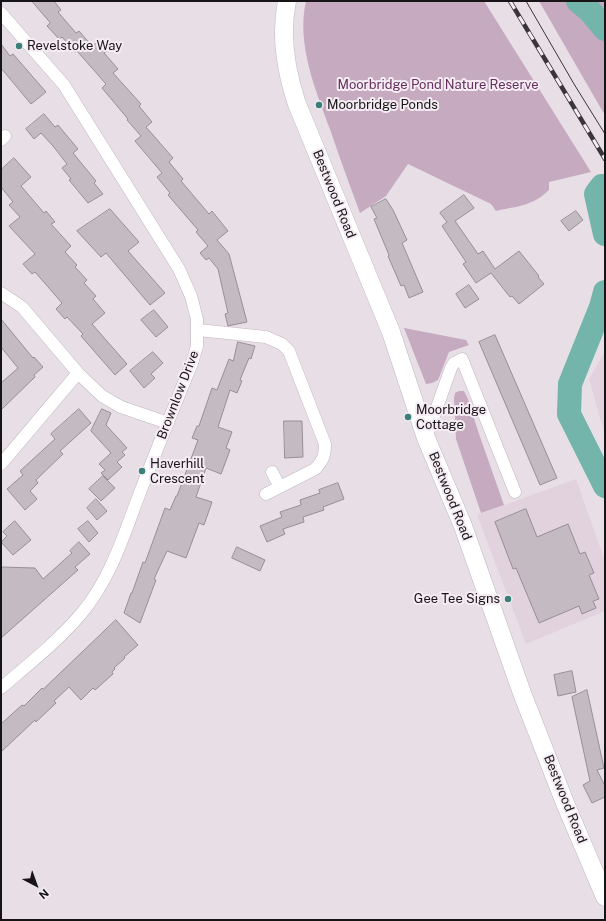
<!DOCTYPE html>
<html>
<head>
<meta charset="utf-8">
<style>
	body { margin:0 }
	#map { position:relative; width:606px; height:921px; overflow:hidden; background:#e8dfe6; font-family:"Public Sans",sans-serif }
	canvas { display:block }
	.frame { position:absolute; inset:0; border:2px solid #171417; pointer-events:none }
	.north { position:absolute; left:16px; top:865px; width:40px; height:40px; -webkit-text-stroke:3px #f5ecf3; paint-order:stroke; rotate:139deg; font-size:11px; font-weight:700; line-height:16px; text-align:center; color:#171417 }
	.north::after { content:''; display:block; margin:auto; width:14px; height:18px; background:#171417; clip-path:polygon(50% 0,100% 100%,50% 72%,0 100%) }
</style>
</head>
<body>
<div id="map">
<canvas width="606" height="921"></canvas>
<div class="frame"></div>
<div class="north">N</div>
</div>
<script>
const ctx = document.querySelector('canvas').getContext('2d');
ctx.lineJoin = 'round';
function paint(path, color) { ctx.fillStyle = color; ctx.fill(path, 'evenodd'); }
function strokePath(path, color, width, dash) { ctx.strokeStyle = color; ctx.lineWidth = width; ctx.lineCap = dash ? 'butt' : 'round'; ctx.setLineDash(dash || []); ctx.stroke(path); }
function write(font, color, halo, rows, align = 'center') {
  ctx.font = font + ' "Public Sans",sans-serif'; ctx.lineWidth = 4; ctx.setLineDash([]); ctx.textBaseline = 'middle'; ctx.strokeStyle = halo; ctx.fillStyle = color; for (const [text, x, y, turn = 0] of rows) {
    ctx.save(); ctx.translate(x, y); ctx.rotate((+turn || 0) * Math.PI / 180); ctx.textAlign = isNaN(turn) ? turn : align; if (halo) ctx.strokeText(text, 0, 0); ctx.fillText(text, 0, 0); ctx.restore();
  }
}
const built = new Path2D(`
	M 605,351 L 605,435 L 589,379 Z
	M 576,479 L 605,561 L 605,611 L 526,644 L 477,515 Z`);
const green = new Path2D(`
	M 306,1 L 484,1 L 591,172 L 549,182 L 549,190 C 533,206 518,206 496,211 L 491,204 L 408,164 L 386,196 L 360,213 C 350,186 340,159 331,132 C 316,91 296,45 306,1 Z
	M 539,1 L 605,1 L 605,114 L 603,112 Z
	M 404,328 L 466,340 L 469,345 L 449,352 L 438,380 L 432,383 L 426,384 Z
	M 459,391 L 464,391 L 468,399 L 478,431 L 504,505 L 481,513 L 456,439 L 454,398 L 455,393 Z`);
const river = new Path2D(`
	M 578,1 L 590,11 L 605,29
	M 602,186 L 596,194 L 605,234
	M 605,292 L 601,307 L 570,384 L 569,414 L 605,486`);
const building = new Path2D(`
	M 32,1 L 54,1 L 61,10 L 58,12 L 76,33 L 79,31 L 92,46 L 99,41 L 107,51 L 104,53 L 118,69 L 113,73 L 141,104 L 139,106 L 152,122 L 146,127 L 173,158 L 169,162 L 183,179 L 181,181 L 198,201 L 209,214 L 212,211 L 228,231 L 217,240 L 229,254 L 247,322 L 228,326 L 225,314 L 228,313 L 218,269 L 209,258 L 206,260 L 200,253 L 208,246 L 196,232 L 198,230 L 168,195 L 170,193 L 157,177 L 162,173 L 135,141 L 141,136 L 127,120 L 128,119 L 102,88 L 106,84 L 77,51 L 75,52 L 62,37 L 59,39 L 47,26 L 50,23 Z
	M 1,44 L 10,56 L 13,54 L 46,92 L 31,104 L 1,68 Z
	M 44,114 L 55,127 L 58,125 L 78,149 L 73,153 L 96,181 L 94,183 L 103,194 L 88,203 L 69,180 L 71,179 L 62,168 L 67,164 L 53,146 L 41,133 L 34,139 L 26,129 Z
	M 14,158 L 31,177 L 21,186 L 44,213 L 46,211 L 55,222 L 51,224 L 71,246 L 65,252 L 77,265 L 75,267 L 87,280 L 84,283 L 96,296 L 93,299 L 105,313 L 92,324 L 127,364 L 115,375 L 81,336 L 83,334 L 67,317 L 65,319 L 56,309 L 62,303 L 35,272 L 32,274 L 23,264 L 35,254 L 9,226 L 20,217 L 9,205 L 13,202 L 1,187 L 1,170 Z
	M 464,195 L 474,208 L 455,221 L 478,254 L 483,251 L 495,269 L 519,251 L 539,276 L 538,277 L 544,284 L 519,304 L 512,296 L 510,297 L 491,273 L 476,283 L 463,264 L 466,262 L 442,226 L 447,222 L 440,213 Z
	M 386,199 L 393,210 L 407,240 L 402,243 L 423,292 L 409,298 L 404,285 L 401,286 L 388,256 L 389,255 L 374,219 L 377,218 L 371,207 Z
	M 110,209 L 139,242 L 128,251 L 165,293 L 150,305 L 106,253 L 101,257 L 77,231 Z
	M 576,211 L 583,220 L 569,231 L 561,221 Z
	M 469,285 L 479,299 L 465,308 L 456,294 Z
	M 154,310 L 168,327 L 156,337 L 141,320 Z
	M 1,319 L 33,358 L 34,357 L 43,367 L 34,375 L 35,377 L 1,410 L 1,383 L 18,368 L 1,347 Z
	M 495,335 L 557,478 L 540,485 L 479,342 Z
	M 238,342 L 255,346 L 251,359 L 249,358 L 240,380 L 242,381 L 237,393 L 230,390 L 218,427 L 232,432 L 226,448 L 230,450 L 221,474 L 206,468 L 196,497 L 212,502 L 204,525 L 199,523 L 186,558 L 167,551 L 154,579 L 156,580 L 140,623 L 124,613 L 131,593 L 132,593 L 143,562 L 145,563 L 165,508 L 170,510 L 176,496 L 177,496 L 198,440 L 192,438 L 197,426 L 199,426 L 212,388 L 217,390 L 229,359 L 233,361 Z
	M 153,352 L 163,363 L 151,374 L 155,378 L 144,388 L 130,371 Z
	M 79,409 L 91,423 L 60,451 L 63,454 L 36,480 L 38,483 L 30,491 L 37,499 L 25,510 L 7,489 L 23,475 L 20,471 L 55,439 L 51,434 Z
	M 102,409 L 111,413 L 106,425 L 127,448 L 122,452 L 125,455 L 117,462 L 122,467 L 108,480 L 101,473 L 105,470 L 99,464 L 111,453 L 91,431 Z
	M 284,421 L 302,421 L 303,457 L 285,458 Z
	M 103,476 L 115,488 L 101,501 L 89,489 Z
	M 338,483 L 344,499 L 323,507 L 324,510 L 303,517 L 304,522 L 283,529 L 285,534 L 267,542 L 260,526 L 282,517 L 280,512 L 301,505 L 300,500 L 320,493 L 319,490 Z
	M 96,499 L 107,511 L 97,520 L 87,508 Z
	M 526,509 L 537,537 L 568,524 L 580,554 L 585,552 L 594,573 L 589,575 L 599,599 L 593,601 L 596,608 L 582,614 L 579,606 L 539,623 L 516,568 L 513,569 L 495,522 Z
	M 15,521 L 31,540 L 13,555 L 1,542 L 7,536 L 3,532 Z
	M 88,521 L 98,533 L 89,542 L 78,529 Z
	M 79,542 L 90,554 L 75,567 L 78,570 L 1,638 L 1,567 L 35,568 L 43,579 L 72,553 L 70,551 Z
	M 237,547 L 265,560 L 260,571 L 232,558 Z
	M 116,620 L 138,645 L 124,657 L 125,658 L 114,668 L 115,669 L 112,672 L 113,674 L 95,690 L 93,688 L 81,700 L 69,687 L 54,701 L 56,703 L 36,722 L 35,720 L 1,752 L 1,724 L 22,705 L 24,706 L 42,688 L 43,689 Z
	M 572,671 L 576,692 L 558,696 L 554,675 Z
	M 587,690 L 604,768 L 597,770 L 605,786 L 605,797 L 592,803 L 583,785 L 590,781 L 572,697 Z`);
const street = new Path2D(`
	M 1,13 L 64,85 L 179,269 L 191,296 L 197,319 L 197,346 L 192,363 C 174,407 156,451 139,495 C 123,537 111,578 81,614 C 58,641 29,664 1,688
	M 1,140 L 5,136
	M 1,293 L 22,307 L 78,373 L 102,396 L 121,407 L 168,423
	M 198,330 L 266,337 L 282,344 L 289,351 L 325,444 C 325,455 323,461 315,469 L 266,494
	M 426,438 L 451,368 L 454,363 L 462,359 L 515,492
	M 1,464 L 78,373
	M 272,472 L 280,487`);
const secondary = new Path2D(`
	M 287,1 C 280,35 286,71 297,104 L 391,332 L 426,438 L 463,526 L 522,693 L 565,803 L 605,897`);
const tram = new Path2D(`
	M 526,1 L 574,84 L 605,134`);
const rail = new Path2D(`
	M 510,1 L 605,159`);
const markers = [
	[19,46,4,"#3a8078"],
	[319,105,4,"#3a8078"],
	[408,417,4,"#3a8078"],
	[142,471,4,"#3a8078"],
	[508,599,4,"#3a8078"]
];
const poiNames = [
	["Revelstoke Way",27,46],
	["Moorbridge Ponds",327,105],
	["Moorbridge",416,410],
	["Cottage",416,425],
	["Haverhill",150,464],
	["Crescent",150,479],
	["Gee Tee Signs",500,599,"right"]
];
const parkNames = [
	["Moorbridge Pond Nature Reserve",438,85]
];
const streetNames = [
	["Bestwood Road",334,194,68],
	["Brownlow Drive",178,395,-69],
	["Bestwood Road",450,496,68],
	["Bestwood Road",565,799,68]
];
paint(built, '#e1d2de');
paint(green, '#c5aac0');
strokePath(river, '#73b4ab', 24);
paint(building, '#c4bbc2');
strokePath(building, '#978f95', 1);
strokePath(street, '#bfb7bd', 13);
strokePath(secondary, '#bfb7bd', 19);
strokePath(street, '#fff', 12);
strokePath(secondary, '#fff', 18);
strokePath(tram, '#393539', 1);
strokePath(rail, '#393539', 4.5);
strokePath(rail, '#f5ecf3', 3, [9]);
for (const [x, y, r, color] of markers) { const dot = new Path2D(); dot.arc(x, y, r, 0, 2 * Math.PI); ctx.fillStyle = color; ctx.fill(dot); strokePath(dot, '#f5ecf3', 1.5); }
write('13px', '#171417', '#f5ecf3', poiNames, 'left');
write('13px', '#642f5c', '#f5ecf3', parkNames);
write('13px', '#171417', '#f5ecf3', streetNames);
</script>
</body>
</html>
